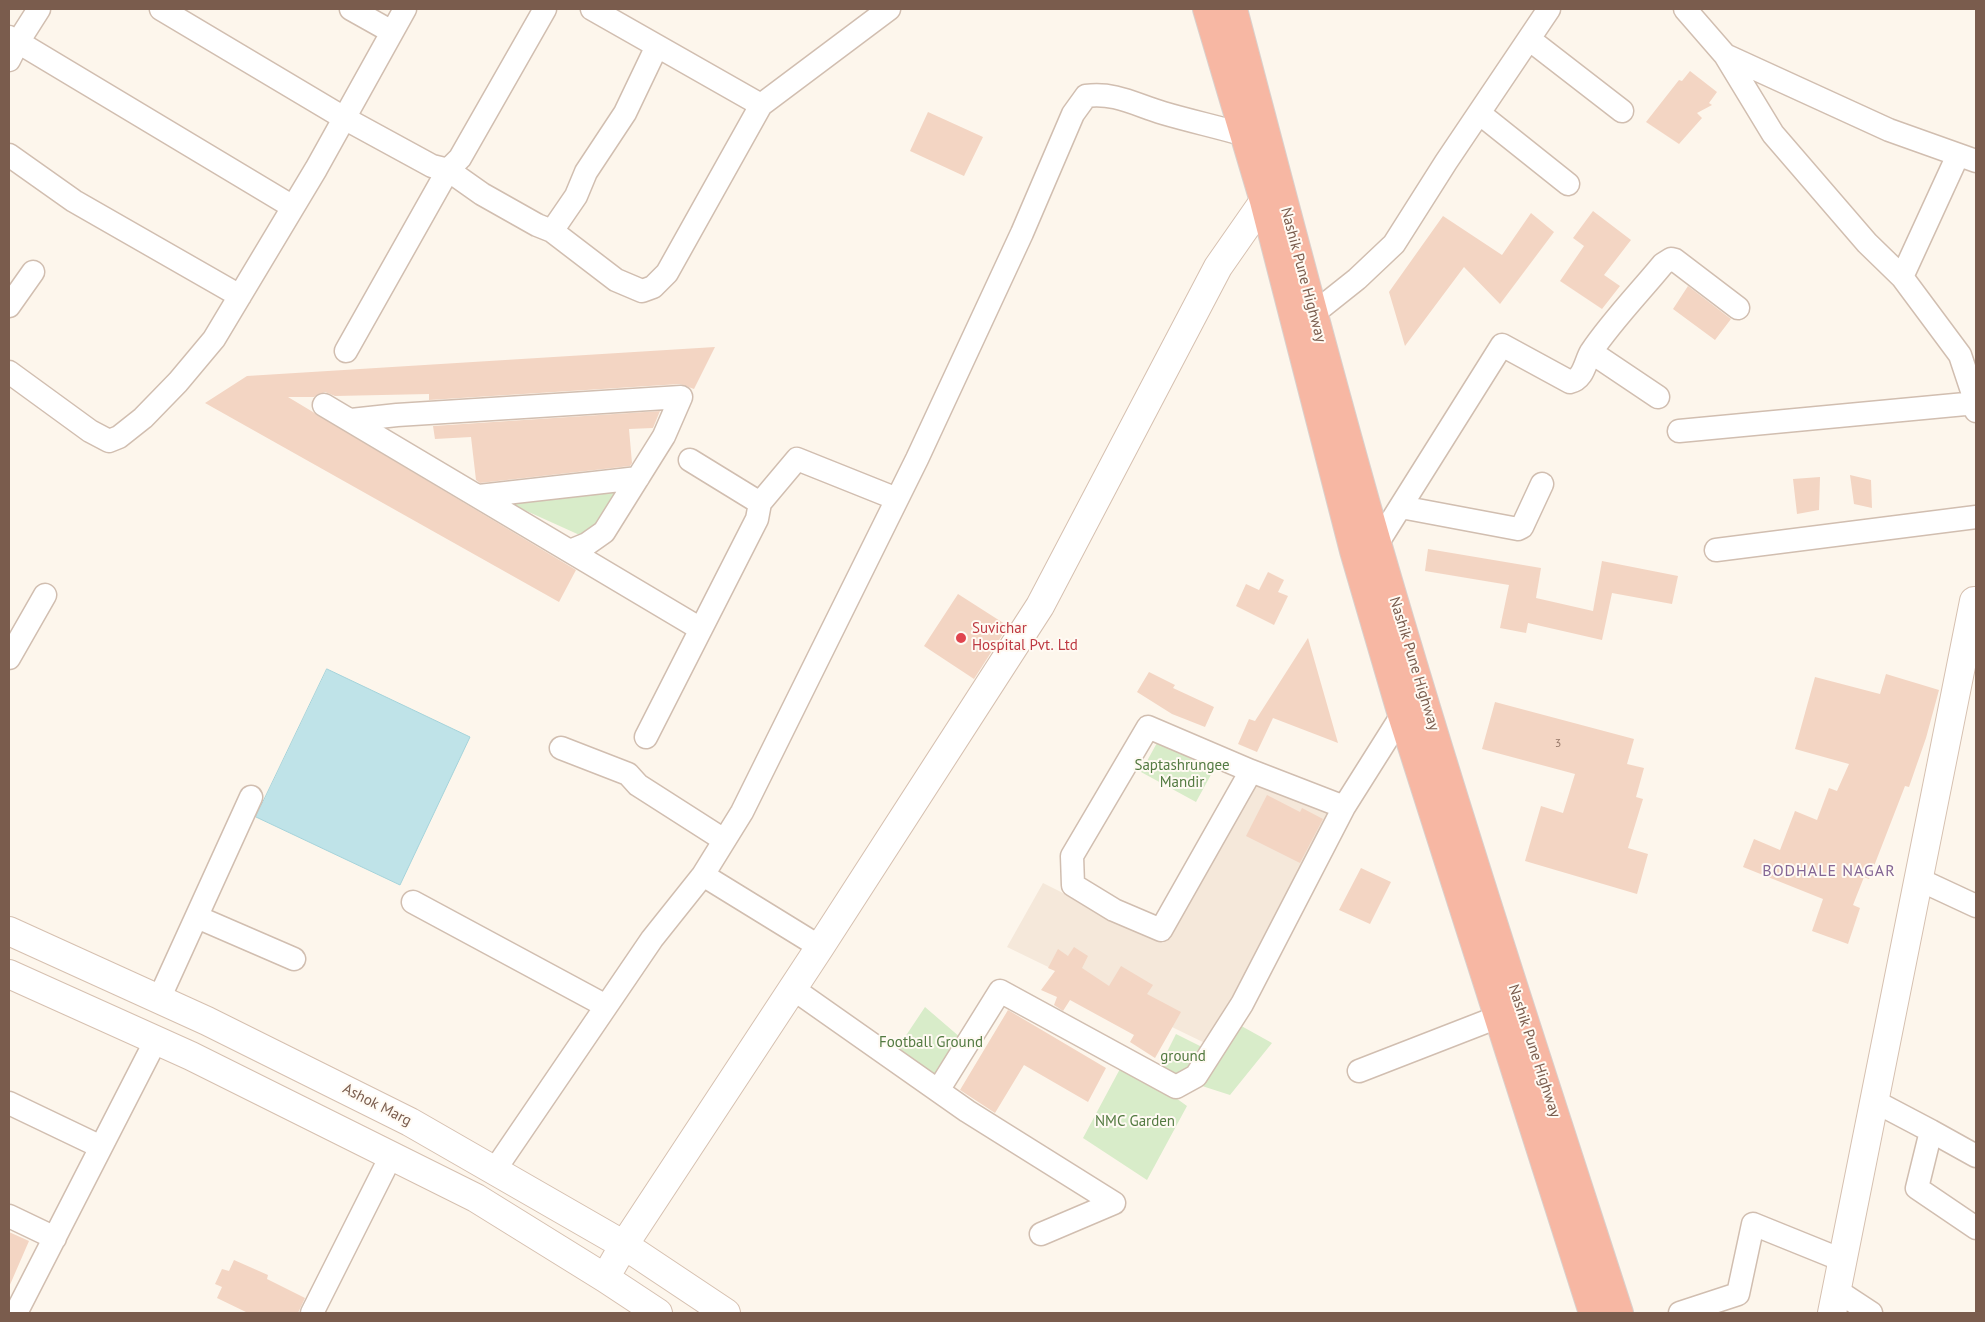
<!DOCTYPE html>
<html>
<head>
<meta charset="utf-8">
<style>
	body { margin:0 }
	#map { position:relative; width:1985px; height:1322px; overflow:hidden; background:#fdf6ec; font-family:"PT Sans",sans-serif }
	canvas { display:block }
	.frame { position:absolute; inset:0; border:10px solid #7a5c4d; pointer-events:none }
</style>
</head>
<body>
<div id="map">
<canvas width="1985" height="1322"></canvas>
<div class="frame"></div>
</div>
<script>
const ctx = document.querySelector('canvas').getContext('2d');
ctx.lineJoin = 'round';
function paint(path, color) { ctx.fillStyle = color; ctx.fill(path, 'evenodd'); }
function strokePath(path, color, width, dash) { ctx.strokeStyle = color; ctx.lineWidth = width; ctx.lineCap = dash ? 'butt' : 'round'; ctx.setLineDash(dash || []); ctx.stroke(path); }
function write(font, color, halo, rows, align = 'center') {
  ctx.font = font + ' "PT Sans",sans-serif'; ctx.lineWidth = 4; ctx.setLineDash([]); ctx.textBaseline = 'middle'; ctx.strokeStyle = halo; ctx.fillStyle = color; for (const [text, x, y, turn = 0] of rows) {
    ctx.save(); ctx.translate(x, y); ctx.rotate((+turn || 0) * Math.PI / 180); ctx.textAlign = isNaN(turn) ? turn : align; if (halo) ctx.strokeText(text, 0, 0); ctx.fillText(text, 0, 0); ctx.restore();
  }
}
const residential = new Path2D(`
	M 1253,781 L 1330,814 L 1209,1045 L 1007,947 L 1043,883 L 1163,943 Z`);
const green = new Path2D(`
	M 630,487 L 584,537 L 500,499 Z
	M 1158,741 L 1213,771 L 1196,802 L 1141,772 Z
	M 925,1007 L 961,1038 L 938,1079 L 897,1049 Z
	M 1236,1023 L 1272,1043 L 1230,1095 L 1202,1086 Z
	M 1176,1034 L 1206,1049 L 1192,1071 L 1176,1078 L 1158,1070 Z
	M 1121,1067 L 1169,1093 L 1187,1106 L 1147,1180 L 1083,1138 Z`);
const water = new Path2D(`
	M 327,669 L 470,737 L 400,885 L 256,817 Z`);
const building = new Path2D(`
	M 1690,71 L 1717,92 L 1709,103 L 1712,105 L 1697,113 L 1702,118 L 1679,144 L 1646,122 L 1679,80 L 1682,81 Z
	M 928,112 L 983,137 L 964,176 L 910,151 Z
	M 1593,211 L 1631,240 L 1604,275 L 1620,286 L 1602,309 L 1560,281 L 1584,246 L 1573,238 Z
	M 1531,213 L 1554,232 L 1500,304 L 1464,267 L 1405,346 L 1389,292 L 1443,216 L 1502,255 Z
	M 1688,286 L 1731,319 L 1715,340 L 1673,309 Z
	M 715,347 L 694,389 L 680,384 L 429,400 L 429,394 L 335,396 L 325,392 L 314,397 L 288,397 L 576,570 L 559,602 L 205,403 L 247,376 Z
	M 660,411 L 653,428 L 629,429 L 632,463 L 630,466 L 480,483 L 476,480 L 471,437 L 435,439 L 433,426 Z
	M 1850,475 L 1871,480 L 1872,508 L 1854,504 Z
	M 1820,477 L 1819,510 L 1797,514 L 1793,479 Z
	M 1428,549 L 1541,568 L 1536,598 L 1593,611 L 1602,561 L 1678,576 L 1672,604 L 1612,593 L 1602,640 L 1528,623 L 1526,633 L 1500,628 L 1509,585 L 1425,571 Z
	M 1268,572 L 1284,580 L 1278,592 L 1288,596 L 1274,625 L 1236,606 L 1246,584 L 1259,590 Z
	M 958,594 L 1008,626 L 974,679 L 924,646 Z
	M 1308,638 L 1338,743 L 1273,718 L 1257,752 L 1238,744 L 1249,719 L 1255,721 Z
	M 1149,672 L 1175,685 L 1173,688 L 1214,707 L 1205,727 L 1172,714 L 1137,692 Z
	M 1886,674 L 1939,690 L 1926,738 L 1909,787 L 1905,786 L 1869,879 L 1864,877 L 1853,905 L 1860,908 L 1848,944 L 1812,931 L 1823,899 L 1743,867 L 1754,839 L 1780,850 L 1795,811 L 1817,820 L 1829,788 L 1837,791 L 1849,764 L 1795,749 L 1815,677 L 1880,694 Z
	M 1495,702 L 1634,739 L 1627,764 L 1644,768 L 1636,797 L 1643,799 L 1628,848 L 1648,854 L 1637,894 L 1525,861 L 1541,806 L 1563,813 L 1575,774 L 1482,749 Z
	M 1267,795 L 1300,812 L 1302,808 L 1323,819 L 1300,863 L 1246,836 Z
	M 1361,868 L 1391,882 L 1370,924 L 1339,910 Z
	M 1074,947 L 1088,956 L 1082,968 L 1109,986 L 1121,966 L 1153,985 L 1147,994 L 1181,1012 L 1155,1058 L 1130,1042 L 1134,1035 L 1070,1000 L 1063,1011 L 1054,1005 L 1057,997 L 1041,990 L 1055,971 L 1048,968 L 1058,949 L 1068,956 Z
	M 1008,1010 L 1106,1068 L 1088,1102 L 1024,1065 L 995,1113 L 960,1090 Z
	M 9,1232 L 29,1241 L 9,1287 Z
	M 234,1260 L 268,1275 L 267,1279 L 305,1298 L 298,1313 L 248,1313 L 217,1298 L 222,1287 L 215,1284 L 222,1269 L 229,1271 Z`);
const street = new Path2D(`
	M 161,9 L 344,118 L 432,166 L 448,170 L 460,158 L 545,9
	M 351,9 L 392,32
	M 592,9 L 761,105 L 889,9
	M 1685,9 L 1725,55 L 1773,134 L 1867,243 L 1902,277 L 1960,355 L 1976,403 L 1976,411
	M 9,37 L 18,42 L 39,9
	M 1529,39 L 1622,111
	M 1725,55 L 1889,130 L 1976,161
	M 9,60 L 18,42 L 293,207
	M 1479,113 L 1568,184
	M 9,155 L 74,201 L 240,296
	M 552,231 L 576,196 L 586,172 L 625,113 L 657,46
	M 1902,277 L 1958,155
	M 9,306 L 33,272
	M 1313,314 L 1357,279 L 1394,244 L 1446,162 L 1549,9
	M 346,351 L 448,170 L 482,194 L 537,225 L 552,231 L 616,280 L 642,291 L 653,287 L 667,273 L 761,105
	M 1591,352 L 1658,397
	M 9,372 L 90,431 L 109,441 L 119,437 L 143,418 L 178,382 L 214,339 L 316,169 L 405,9
	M 324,405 L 699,628
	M 351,420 L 397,415 L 681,397 L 664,436 L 604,532 L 587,544 L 570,551
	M 1679,431 L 1976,403
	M 690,460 L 760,503
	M 479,496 L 638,478
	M 1401,507 L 1518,529 L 1522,527 L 1542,484
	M 1377,544 L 1502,345 L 1570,382 C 1584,379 1585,362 1591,352 C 1611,322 1640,292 1663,264 L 1671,259 L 1675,260 L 1738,308
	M 1716,550 L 1976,517
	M 9,658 L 45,595
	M 646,737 L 757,519 L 760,503 L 797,459 L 897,499
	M 561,748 L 628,774 L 638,785 L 724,840
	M 1251,771 L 1161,930 L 1114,910 L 1073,885 L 1072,856 L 1148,727 L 1251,771 L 1344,807
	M 1918,879 L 1976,906
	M 413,902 L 606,1006
	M 197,917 L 294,959
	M 820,947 L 703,875 L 742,812 L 917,459 L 1022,233 L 1073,114 L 1086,96 C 1115,92 1136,105 1163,113 C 1190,121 1218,127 1245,135 L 1259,131
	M 792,988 L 967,1111 L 1114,1203 L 1041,1234
	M 159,999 L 251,797
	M 1359,1071 L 1498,1017
	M 939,1089 L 1000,991 L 1176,1087 L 1196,1076 L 1242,1004 L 1344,807 L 1402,715
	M 1874,1101 L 1931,1131 L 1917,1188 L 1976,1228
	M 9,1103 L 101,1147
	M 1931,1131 L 1976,1156
	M 494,1171 L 652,939 L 703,875
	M 9,1216 L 55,1238
	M 1836,1290 L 1871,1313
	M 16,1313 L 156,1040
	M 312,1313 L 391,1156
	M 1680,1313 L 1738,1294 L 1753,1224 L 1842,1260`);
const secondary = new Path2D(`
	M 9,931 L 207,1021 L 410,1122 L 624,1245 L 726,1313
	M 9,974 L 191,1056 L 476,1198 L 605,1278 L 658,1313
	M 605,1278 L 624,1245 L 820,947 L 1040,606 L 1218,267 L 1264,201
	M 1832,1313 L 1974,601 L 1976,601`);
const highway = new Path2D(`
	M 1207,9 L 1264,201 L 1354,551 L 1402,715 L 1593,1313
	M 1233,9 C 1280,187 1326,366 1377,543 C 1452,802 1536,1057 1619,1313`);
const markers = [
	[961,638,6,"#e0444e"]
];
const numberNames = [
	["3",1558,744]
];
const streetNames = [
	["Nashik Pune Highway",1303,275,75],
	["Nashik Pune Highway",1414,664,73],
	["Nashik Pune Highway",1534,1051,72],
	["Ashok Marg",377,1105,27]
];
const healthNames = [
	["Suvichar",972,629],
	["Hospital Pvt. Ltd",972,646]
];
const parkNames = [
	["Saptashrungee",1182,766],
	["Mandir",1182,783],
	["Football Ground",931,1043],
	["ground",1183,1057],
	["NMC Garden",1135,1122]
];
const neighbourhoodNames = [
	["BODHALE NAGAR",1829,871]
];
paint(residential, '#f5e8da');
paint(green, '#d8ecc9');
paint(water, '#bfe3e8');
strokePath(water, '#a5d3da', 1);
paint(building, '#f3d5c3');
strokePath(street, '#d1beb0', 25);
strokePath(secondary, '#d6c0b0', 30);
strokePath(highway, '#dad1cd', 30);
strokePath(street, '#fff', 22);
strokePath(secondary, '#fff', 28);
strokePath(highway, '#f7b7a3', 28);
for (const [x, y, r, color] of markers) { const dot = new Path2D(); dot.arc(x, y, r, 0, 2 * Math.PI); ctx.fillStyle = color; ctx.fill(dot); strokePath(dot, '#fffaf3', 2); }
write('12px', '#987a6a', null, numberNames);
write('15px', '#7a5c4d', '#fffaf3', streetNames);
write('15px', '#be3a42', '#fffaf3', healthNames, 'left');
write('15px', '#537a41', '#fffaf3', parkNames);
ctx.letterSpacing = '1px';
write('16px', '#846695', '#fffaf3', neighbourhoodNames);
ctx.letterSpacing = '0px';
</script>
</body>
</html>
